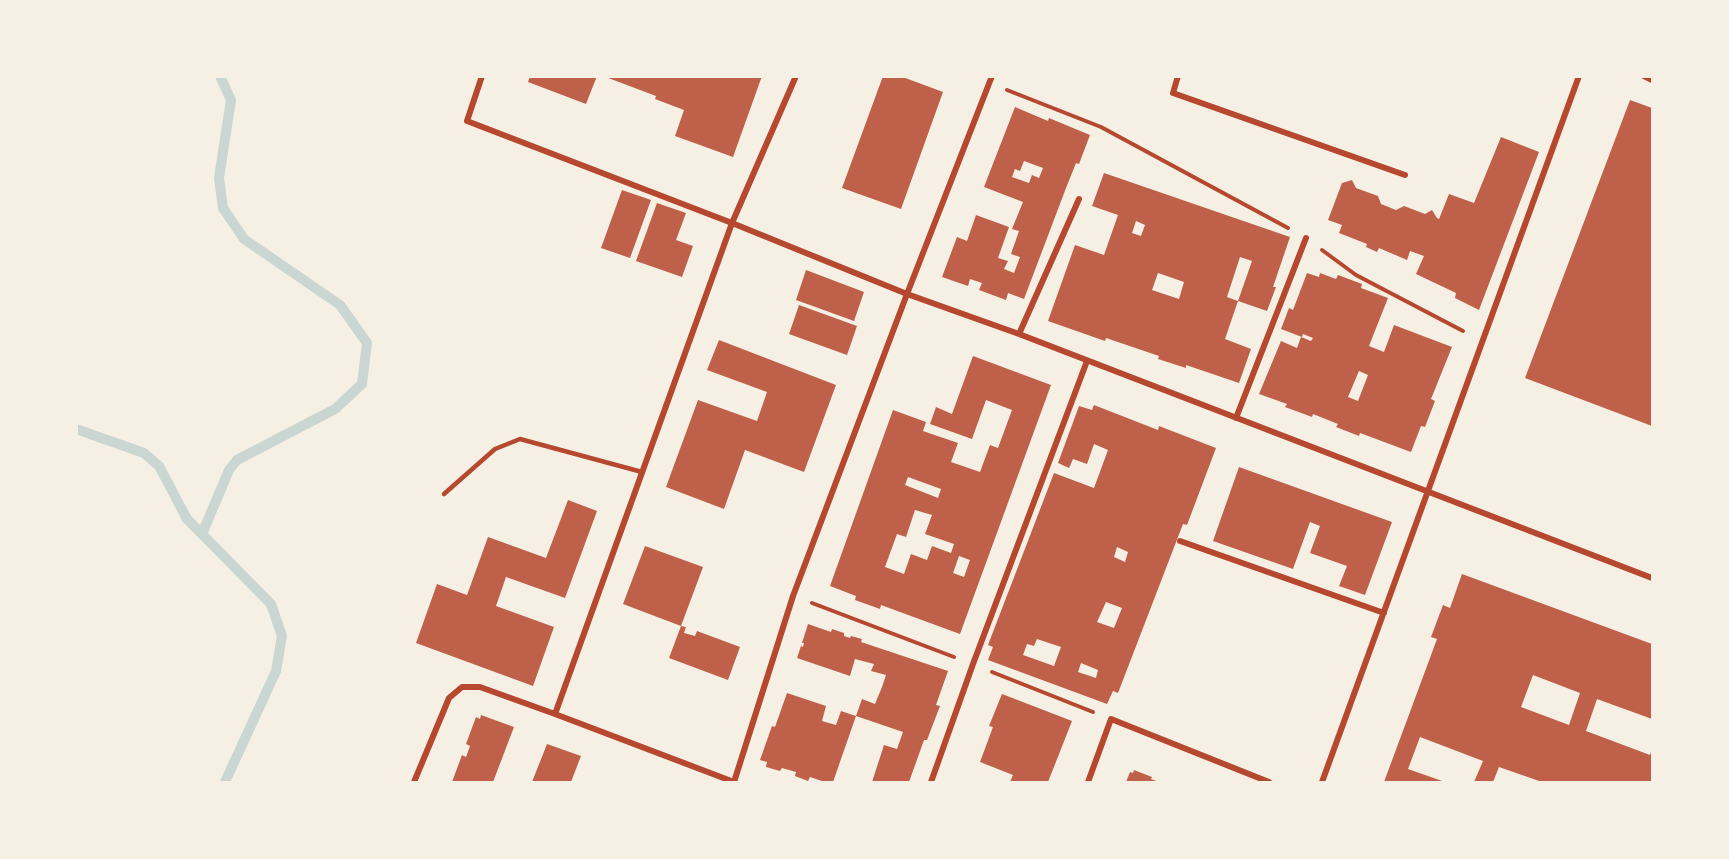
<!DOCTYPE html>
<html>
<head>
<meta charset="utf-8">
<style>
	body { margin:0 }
	#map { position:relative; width:1729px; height:859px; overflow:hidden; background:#f6efe4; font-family:Roboto,sans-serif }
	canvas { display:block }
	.frame { position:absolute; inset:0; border:78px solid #f6efe4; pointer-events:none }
</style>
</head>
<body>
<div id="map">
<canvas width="1729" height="859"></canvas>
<div class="frame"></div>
</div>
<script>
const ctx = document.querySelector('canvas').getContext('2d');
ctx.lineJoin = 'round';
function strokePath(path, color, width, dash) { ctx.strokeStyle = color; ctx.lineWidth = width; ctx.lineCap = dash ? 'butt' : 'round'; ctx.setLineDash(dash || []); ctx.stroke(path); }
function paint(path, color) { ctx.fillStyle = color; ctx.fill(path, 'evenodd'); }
const stream = new Path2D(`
	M 76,429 L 144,453 L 159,466 L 187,519 L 271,604 L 282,636 L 276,671 L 225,782
	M 202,534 L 229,470 L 237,460 L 335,409 L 362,384 L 367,343 L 340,305 L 244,239 L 223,208 L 219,178 L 231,100 L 220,76`);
const building = new Path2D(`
	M 530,76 L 597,76 L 586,104 L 528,82 Z
	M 603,76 L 762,76 L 733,157 L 675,136 L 684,110 L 655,99 L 656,96 Z
	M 883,76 L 900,76 L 943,92 L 901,209 L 842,188 Z
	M 1630,100 L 1652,108 L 1652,426 L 1525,378 Z
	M 1015,107 L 1048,121 L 1049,118 L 1090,135 L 1079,164 L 1076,163 L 1066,188 L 1024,299 L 1008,293 L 1006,300 L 979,290 L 982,283 L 970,279 L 968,286 L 942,277 L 957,237 L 967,241 L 976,215 L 1009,227 L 998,258 L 1008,261 L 1004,269 L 1014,273 L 1020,257 L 1011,254 L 1019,231 L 1012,229 L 1023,202 L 984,187 ZM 1024,161 L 1043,168 L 1039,178 L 1032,175 L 1029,183 L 1012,177 L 1015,169 L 1020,171 Z
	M 1501,137 L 1539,152 L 1479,310 L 1455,298 L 1456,293 L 1416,274 L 1424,256 L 1410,251 L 1407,260 L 1379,248 L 1377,252 L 1366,247 L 1367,244 L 1339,233 L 1342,225 L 1328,220 L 1342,183 L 1352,180 L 1356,188 L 1378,196 L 1381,204 L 1396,210 L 1404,206 L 1425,214 L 1432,210 L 1437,218 L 1439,219 L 1449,194 L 1474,203 Z
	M 1104,173 L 1290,237 L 1273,287 L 1276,287 L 1267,311 L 1238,301 L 1252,261 L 1240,257 L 1227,297 L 1238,301 L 1225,339 L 1251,349 L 1239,383 L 1186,365 L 1186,368 L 1158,359 L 1159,356 L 1106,338 L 1105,341 L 1048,321 L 1075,245 L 1104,255 L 1118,215 L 1092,206 ZM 1136,221 L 1145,225 L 1141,236 L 1132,233 ZM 1158,273 L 1184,282 L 1179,299 L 1152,290 Z
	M 622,190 L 651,200 L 630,258 L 601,248 Z
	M 657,203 L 686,213 L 676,240 L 693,246 L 682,277 L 636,261 Z
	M 806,270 L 864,292 L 854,321 L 796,300 Z
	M 1307,273 L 1319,277 L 1320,273 L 1336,279 L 1338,275 L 1362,284 L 1361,288 L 1388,298 L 1369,346 L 1384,352 L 1394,325 L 1452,347 L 1431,399 L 1435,401 L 1425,427 L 1421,426 L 1411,452 L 1360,433 L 1359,436 L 1336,427 L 1338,424 L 1313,414 L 1312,417 L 1285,407 L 1287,404 L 1259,394 L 1281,341 L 1297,348 L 1301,337 L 1311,341 L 1313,338 L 1303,334 L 1302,337 L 1281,329 L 1289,308 L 1293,310 ZM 1359,371 L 1368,375 L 1358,401 L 1348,397 Z
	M 799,305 L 857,326 L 847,355 L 789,334 Z
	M 719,340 L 836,385 L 804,472 L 745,450 L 724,509 L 666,487 L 698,400 L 757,421 L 767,392 L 707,370 Z
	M 973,356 L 1051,385 L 960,634 L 881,605 L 880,609 L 855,600 L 856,596 L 830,586 L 893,410 L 926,422 L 923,431 L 958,443 L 951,462 L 980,472 L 990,445 L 998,448 L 1012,410 L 986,400 L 972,439 L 930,424 L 936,407 L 952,414 ZM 908,477 L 941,489 L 938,498 L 905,485 ZM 915,510 L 932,515 L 925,534 L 954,544 L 951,553 L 932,546 L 927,560 L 911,554 L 904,574 L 885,567 L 897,534 L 906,537 ZM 959,556 L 970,560 L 964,577 L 953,573 Z
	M 1094,405 L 1158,430 L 1159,426 L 1216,448 L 1187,525 L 1183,524 L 1118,693 L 1113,691 L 1107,704 L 988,660 L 993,647 L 988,645 L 1054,473 L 1094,488 L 1108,450 L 1094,444 L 1087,464 L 1073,459 L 1069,468 L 1058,463 L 1079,406 L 1092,410 ZM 1117,547 L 1128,552 L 1125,562 L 1114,557 ZM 1106,602 L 1122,608 L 1114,628 L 1097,622 ZM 1037,639 L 1061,647 L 1054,666 L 1023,655 L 1027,644 L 1034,646 ZM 1081,663 L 1098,670 L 1096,678 L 1078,672 Z
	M 1239,467 L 1392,522 L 1365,595 L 1339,586 L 1347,566 L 1310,553 L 1320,526 L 1310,522 L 1293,569 L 1213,541 Z
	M 568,500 L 597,511 L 565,598 L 506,577 L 496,606 L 554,627 L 533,686 L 416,643 L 437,584 L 467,595 L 488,537 L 546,558 Z
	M 645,546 L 703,567 L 681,626 L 623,604 Z
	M 1462,574 L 1652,644 L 1652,719 L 1597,699 L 1586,731 L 1650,755 L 1652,748 L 1652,782 L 1542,782 L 1499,767 L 1493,782 L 1474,782 L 1483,761 L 1420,737 L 1408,769 L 1445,782 L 1384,782 L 1437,639 L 1431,637 L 1443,605 L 1450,608 ZM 1533,675 L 1580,693 L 1569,725 L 1521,707 Z
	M 808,624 L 831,632 L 832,629 L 844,633 L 844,636 L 850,638 L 851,636 L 862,639 L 861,642 L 948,671 L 936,705 L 940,706 L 927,740 L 924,740 L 909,782 L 872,782 L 884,745 L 897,749 L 903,732 L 856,716 L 833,782 L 825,782 L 810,777 L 808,781 L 795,776 L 796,772 L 782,768 L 780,771 L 766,767 L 767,762 L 760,760 L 772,726 L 775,727 L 787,693 L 826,706 L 822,721 L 836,725 L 841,711 L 856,716 L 862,699 L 875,704 L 882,687 L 886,675 L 871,671 L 874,664 L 855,659 L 850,676 L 797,658 L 801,646 L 803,647 L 804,643 L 802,643 Z
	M 681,626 L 686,627 L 684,633 L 695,636 L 697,631 L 740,647 L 728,680 L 669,658 Z
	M 1002,694 L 1072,721 L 1048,782 L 1010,782 L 1013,775 L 980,762 L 993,727 L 989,726 Z
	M 481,715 L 514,727 L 493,782 L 452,782 L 462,755 L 466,757 L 470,746 L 466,744 L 476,717 L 480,719 Z
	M 547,744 L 581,756 L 571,782 L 532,782 Z
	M 1134,770 L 1152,777 L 1151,779 L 1159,782 L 1126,782 L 1130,772 L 1133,773 Z`);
const path = new Path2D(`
	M 1007,90 L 1101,127 L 1288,228
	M 1322,250 L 1356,275 L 1463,331
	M 812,603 L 954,657
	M 992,672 L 1093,712`);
const service = new Path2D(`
	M 444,494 L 495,449 L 520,439 L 642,472`);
const minor = new Path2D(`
	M 482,76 L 467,121 L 732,223 L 907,294 L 1019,334 L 1652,578
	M 1178,76 L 1173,93 L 1405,175
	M 1644,76 L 1652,80
	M 1019,334 L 1079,199
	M 1236,418 L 1306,238
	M 1180,541 L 1384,613
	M 555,714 L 732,223 L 796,76
	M 414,782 L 449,698 L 462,687 L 480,687 L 555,714 L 734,782
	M 734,782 L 793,596 L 907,294 L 992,76
	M 931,782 L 973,664 L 1087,361
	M 1088,782 L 1111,719 L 1269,782
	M 1322,782 L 1579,76`);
strokePath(stream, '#c9d6d2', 10);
paint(building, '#bf614a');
strokePath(path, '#b5482f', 4);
strokePath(service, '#b5482f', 4.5);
strokePath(minor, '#b5482f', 6);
</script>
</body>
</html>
